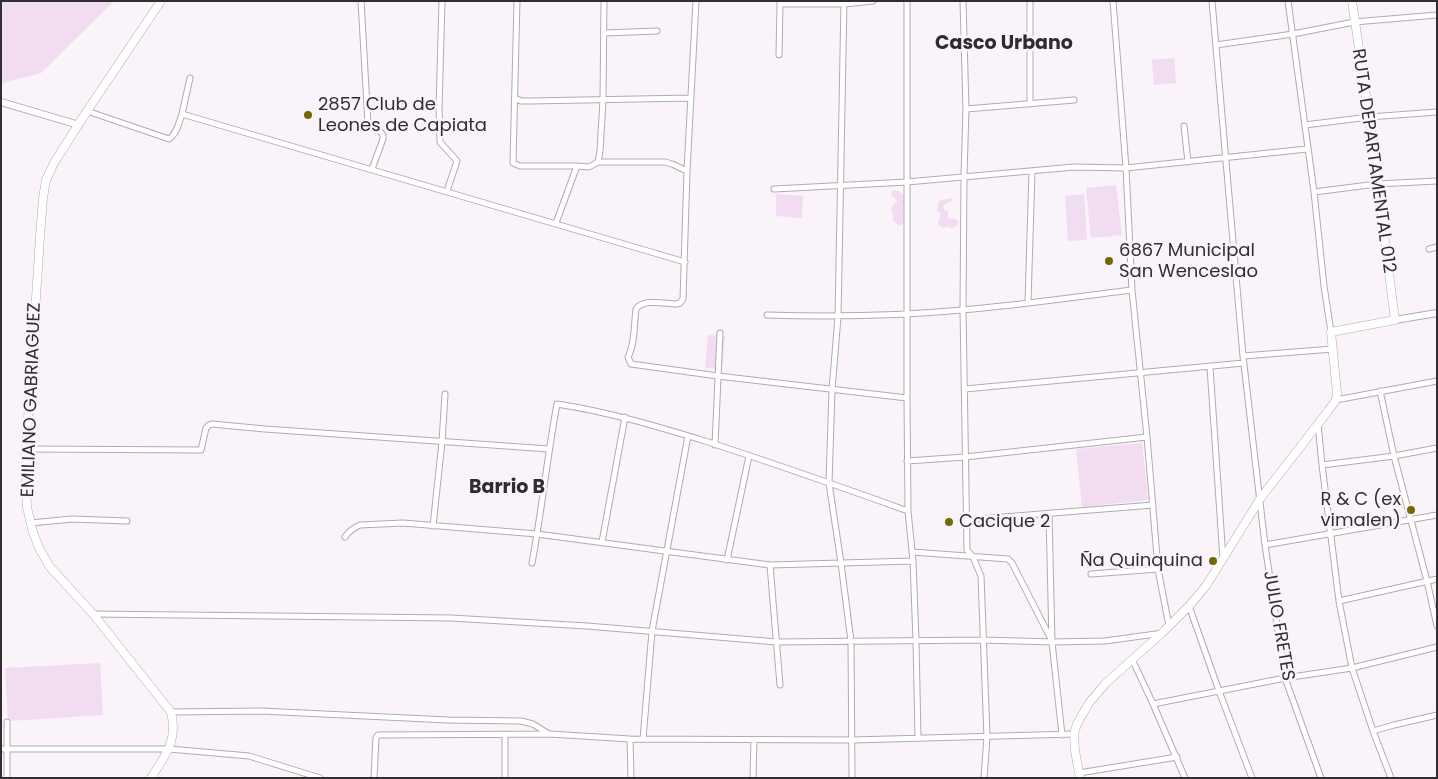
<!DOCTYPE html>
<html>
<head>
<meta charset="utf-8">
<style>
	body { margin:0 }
	#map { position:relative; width:1438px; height:779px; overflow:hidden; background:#faf3f9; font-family:Poppins,sans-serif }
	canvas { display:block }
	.frame { position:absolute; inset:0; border:2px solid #312e31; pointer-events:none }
</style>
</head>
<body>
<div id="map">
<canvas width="1438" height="779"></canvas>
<div class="frame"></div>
</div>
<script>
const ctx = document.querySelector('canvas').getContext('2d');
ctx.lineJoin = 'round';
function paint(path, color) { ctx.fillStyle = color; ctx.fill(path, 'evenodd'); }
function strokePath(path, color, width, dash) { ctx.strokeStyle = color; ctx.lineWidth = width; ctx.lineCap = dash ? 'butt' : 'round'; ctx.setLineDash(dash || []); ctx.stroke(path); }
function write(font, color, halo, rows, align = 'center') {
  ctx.font = font + ' Poppins,sans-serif'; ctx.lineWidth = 5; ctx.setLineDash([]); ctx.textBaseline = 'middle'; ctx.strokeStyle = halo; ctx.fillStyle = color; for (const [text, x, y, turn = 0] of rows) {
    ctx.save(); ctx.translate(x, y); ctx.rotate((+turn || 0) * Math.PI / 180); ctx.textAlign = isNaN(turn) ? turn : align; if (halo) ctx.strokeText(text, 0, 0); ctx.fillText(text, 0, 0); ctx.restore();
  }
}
const green = new Path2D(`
	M 1,1 L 114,1 L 41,73 L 2,83 Z
	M 1174,58 L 1176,83 L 1154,85 L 1152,60 Z
	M 1116,185 L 1122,235 L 1091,238 L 1086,188 Z
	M 894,190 L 900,192 L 905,197 L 903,210 L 906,221 L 901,225 L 898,225 L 893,220 L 893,216 L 895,216 L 892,214 L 891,208 L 897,201 L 891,195 L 892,192 L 891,192 Z
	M 776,194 L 803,196 L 802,218 L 776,216 Z
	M 1084,194 L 1087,240 L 1068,241 L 1065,196 Z
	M 950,198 L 954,200 L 945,204 L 943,208 L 946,211 L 948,211 L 948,218 L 955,219 L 959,222 C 956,226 955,228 949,228 L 949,226 L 943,228 L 940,226 L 938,222 L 941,214 L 937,211 L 939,201 Z
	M 708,335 L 725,336 L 722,369 L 705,368 Z
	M 1142,443 L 1148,500 L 1082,507 L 1076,449 Z
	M 100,663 L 103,715 L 8,721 L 5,668 Z`);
const minor = new Path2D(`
	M 361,1 L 368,124 L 379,130 L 383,135 L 383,139 L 372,169
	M 442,1 L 439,108 L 440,142 L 457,161 L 447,191
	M 517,1 L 513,163 L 520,166 L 577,166
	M 844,1 L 838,317 L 832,390 L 829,483 L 841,563 L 851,641 L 852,778
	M 963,1 L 966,109 L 964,176 L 963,310 L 967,550 L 973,557 L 981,576 L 987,737 L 984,778
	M 1030,1 L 1030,104
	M 1113,1 L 1126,168 L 1132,290 L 1147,437 L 1158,569 L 1169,626
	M 1212,1 L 1243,356 L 1265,545 L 1285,678 L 1321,778
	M 1288,1 L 1314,192 L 1324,286 L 1331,332
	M 780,4 L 844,4 L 873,1
	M 604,33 L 657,31
	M 1216,45 L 1293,34 L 1354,22 L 1437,15
	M 779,55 L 780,3
	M 515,98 L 521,101 L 530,101 L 691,98
	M 966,109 L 1074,100
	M 87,111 L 169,139 C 177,134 179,122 182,114 L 685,262
	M 182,114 L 190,78
	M 1305,125 L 1369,117 L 1437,112
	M 1184,126 L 1188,162
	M 598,162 L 665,162 L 672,164 L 687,171 L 683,299 L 680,303 L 676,304 C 665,304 644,298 636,309 C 634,324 635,344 628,357 L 631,364 L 718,376 L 907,398
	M 687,171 L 696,1
	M 774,189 L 907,182 L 1074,167 L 1126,168 L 1307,149
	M 1314,192 L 1377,184 L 1437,181
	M 556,223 L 577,166 L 589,167 L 598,162 L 600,151 L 603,100 L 604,1
	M 1429,249 L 1437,247
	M 1028,302 L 1032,171
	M 767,315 C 832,317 897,316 962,310 C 1019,305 1075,297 1132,290
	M 1243,356 L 1333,349
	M 1210,367 L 1223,559
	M 965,389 L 1244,363
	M 1380,391 L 1394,456 L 1427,581 L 1437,626
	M 1336,400 L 1437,381
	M 1318,424 L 1322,465 L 1339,601 L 1352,668 L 1373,731 L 1391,778
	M 715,445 L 720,333
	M 26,449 L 201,450 L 206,428 L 209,425 L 212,424 L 265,429 L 549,449
	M 907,461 L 965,457 L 1147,437
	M 1322,465 L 1394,456 L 1437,448
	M 1049,514 L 1052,642 L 1062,735
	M 966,520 L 1153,505
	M 31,523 L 72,519 L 127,521
	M 433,526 L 442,442 L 445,394
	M 345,537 C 349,531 353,528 360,525 L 403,523 L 537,534 L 770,565 L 913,561 L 908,511 L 907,398 L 907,1
	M 602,542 L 625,417
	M 1265,545 L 1437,515
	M 912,552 L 1008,559 L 1012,563 L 1051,639
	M 727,560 L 749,456
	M 913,561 L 916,641 L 918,737
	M 532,563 C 542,510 547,457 557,404 C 609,412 656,426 705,441 C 773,463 841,487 908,511
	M 770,565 L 780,685
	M 1091,574 L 1158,569
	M 1339,601 L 1437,579
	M 1189,606 L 1219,691 L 1252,778
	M 93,614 L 451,618 L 587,626 L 777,642 L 983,640 L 1052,642 L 1105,641 L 1163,633
	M 1132,659 L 1153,704 L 1285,678 L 1352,668 L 1437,647
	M 1153,704 L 1185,778
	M 171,712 L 261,711 L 448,720 L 521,721 L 533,724 L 549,734
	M 7,722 L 7,778
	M 1373,731 L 1394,725 L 1437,715
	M 630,739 L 631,778
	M 643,739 L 652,631 L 688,436
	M 1,749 L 169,749 L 249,756 L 320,778
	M 1079,773 L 1177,757
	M 374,778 L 376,738 L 378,735 L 550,734 L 630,739 L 852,740 L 1074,734
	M 505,778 L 505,735
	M 753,778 L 754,740`);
const tertiary = new Path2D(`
	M 1,102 L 79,125
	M 1395,320 L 1437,313`);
const secondary = new Path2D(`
	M 151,778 C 166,754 178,741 171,712 L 93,614 L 50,567 L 39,548 L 32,529 L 27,507 L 26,476 L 26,449 L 40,237 L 43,198 L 46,180 L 54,163 L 87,111 L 161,1
	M 1080,778 L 1075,751 L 1074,734 L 1077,724 L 1089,703 L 1106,683 L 1163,632 L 1189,606 L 1206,586 L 1260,499 L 1328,411 L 1336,400 L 1337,393 L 1331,332 L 1395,320 L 1369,117 L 1352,1`);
const markers = [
	[308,115,5,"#6f6a03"],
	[1109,261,5,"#6f6a03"],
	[1411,510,5,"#6f6a03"],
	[949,522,5,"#6f6a03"],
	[1213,561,5,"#6f6a03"]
];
const poiNames = [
	["2857 Club de",318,105],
	["Leones de Capiata",318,126],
	["6867 Municipal",1119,251],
	["San Wenceslao",1119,272],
	["R & C (ex",1401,500,"right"],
	["vimalen)",1401,521,"right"],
	["Cacique 2",959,522],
	["Ña Quinquina",1203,561,"right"]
];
const streetNames = [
	["RUTA DEPARTAMENTAL 012",1373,161,82],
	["EMILIANO GABRIAGUEZ",32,400,-88],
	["JULIO FRETES",1278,626,80]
];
const neighbourhoodNames = [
	["Casco Urbano",1004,44],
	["Barrio B",507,488]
];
paint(green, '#f1dcf1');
strokePath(minor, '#b1abb1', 7);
strokePath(tertiary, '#b1abb1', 8);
strokePath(secondary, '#b1abb1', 9);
strokePath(minor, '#fff', 5);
strokePath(tertiary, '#fff', 6);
strokePath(secondary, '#fff', 8);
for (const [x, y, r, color] of markers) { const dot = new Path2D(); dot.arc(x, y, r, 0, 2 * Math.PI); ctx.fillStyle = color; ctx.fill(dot); strokePath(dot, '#faf3f9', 2); }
write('18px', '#312e31', '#faf3f9', poiNames, 'left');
write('18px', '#312e31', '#faf3f9', streetNames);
write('bold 19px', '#302b30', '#faf3f9', neighbourhoodNames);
</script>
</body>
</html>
